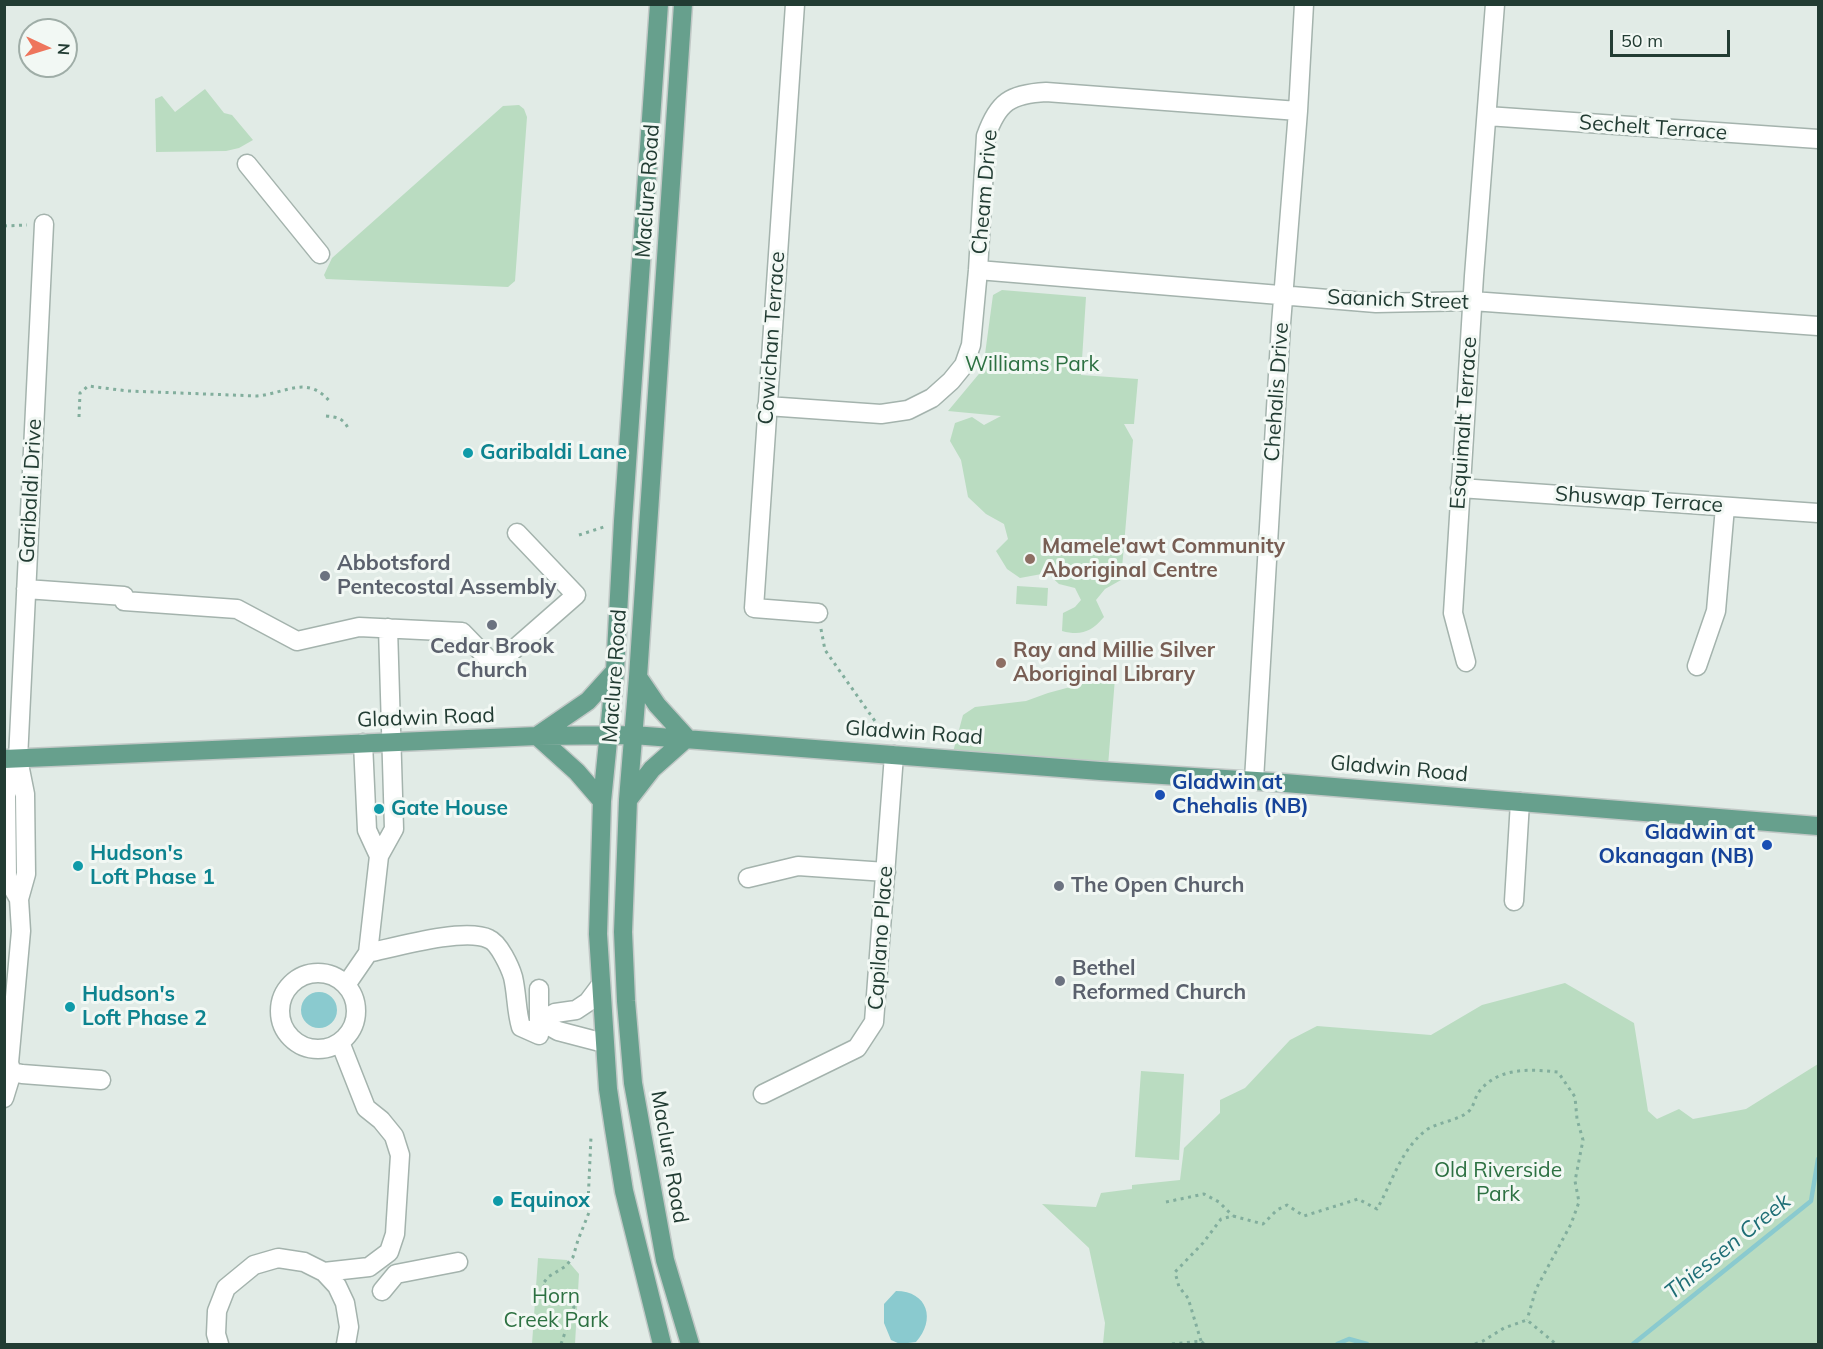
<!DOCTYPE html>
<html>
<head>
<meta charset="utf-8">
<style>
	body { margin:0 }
	#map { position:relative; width:1823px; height:1349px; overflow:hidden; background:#e1ebe6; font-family:Mulish,sans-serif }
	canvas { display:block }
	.frame { position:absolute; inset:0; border:6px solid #223c33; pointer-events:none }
	.north { position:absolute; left:18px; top:18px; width:60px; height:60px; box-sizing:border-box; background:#f2f8f4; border:2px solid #9fada7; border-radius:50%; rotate:94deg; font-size:16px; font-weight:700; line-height:24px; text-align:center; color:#223c33 }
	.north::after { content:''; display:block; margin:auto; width:21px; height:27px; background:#ee755c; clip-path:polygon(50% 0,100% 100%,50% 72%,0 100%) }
	.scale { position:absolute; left:1610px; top:30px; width:120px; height:27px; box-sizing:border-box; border:3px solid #223c33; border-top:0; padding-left:8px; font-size:18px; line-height:21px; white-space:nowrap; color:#223c33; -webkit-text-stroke:4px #f2f8f4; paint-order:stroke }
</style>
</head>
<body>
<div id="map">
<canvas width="1823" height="1349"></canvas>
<div class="frame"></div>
<div class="north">N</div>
<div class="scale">50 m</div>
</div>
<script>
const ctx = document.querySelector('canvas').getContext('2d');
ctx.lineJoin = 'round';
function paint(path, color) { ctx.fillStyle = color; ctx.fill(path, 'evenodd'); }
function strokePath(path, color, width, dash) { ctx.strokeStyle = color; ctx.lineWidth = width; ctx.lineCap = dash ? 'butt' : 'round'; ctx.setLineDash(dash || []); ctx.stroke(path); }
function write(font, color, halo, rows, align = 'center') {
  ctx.font = font + ' Mulish,sans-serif'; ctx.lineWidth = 6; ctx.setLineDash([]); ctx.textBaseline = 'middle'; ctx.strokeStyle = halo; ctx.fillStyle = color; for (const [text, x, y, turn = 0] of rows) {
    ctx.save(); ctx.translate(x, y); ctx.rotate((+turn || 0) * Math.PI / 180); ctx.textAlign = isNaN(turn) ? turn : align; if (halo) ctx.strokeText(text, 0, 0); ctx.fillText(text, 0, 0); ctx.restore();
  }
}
const green = new Path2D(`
	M 205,89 L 224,113 L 232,115 L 253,140 L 239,148 L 226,151 L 156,152 L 155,99 L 162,96 L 175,112 Z
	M 519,105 L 524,109 L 527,117 L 515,281 L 508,287 L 326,279 L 324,275 L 332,258 L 503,106 Z
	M 1002,290 L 1086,297 L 1081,375 L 1138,379 L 1134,424 L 1124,424 L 1133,440 L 1121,580 L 1105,589 L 1096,600 L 1104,617 C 1091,632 1081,636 1062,631 L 1063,613 L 1075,607 L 1081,600 L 1075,588 L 1059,584 L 1047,573 L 1020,578 L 1007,569 L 996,551 L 1008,539 L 1004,524 L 986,514 L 968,497 L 961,460 L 950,441 L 955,423 L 972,417 L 984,425 L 1001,416 L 948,411 L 983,369 L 993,295 Z
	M 1017,586 L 1048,588 L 1047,606 L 1016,604 Z
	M 1095,669 L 1106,669 L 1115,678 L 1108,766 L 953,752 L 963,715 L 975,707 L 1026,701 L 1048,693 L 1074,686 L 1086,675 Z
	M 1565,983 L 1634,1023 L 1648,1111 L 1657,1119 L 1679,1109 L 1693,1119 L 1746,1109 L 1818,1064 L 1818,1344 L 1103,1344 L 1105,1323 L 1089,1248 L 1042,1204 L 1096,1207 L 1101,1193 L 1132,1189 L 1132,1185 L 1180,1180 L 1184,1148 L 1220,1113 L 1220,1100 L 1245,1088 L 1290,1040 L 1317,1026 L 1431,1035 L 1482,1005 Z
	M 1141,1071 L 1184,1074 L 1179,1160 L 1135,1157 Z
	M 538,1258 L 567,1260 L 579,1274 L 575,1344 L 532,1344 Z`);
const water = new Path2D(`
	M301 1010a18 18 0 1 1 36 0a18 18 0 1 1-36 0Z
	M 896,1291 C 928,1291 936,1320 916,1342 L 900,1344 L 891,1340 L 884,1323 L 884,1304 Z`);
const stream = new Path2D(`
	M 1337,1344 L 1349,1339 L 1367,1344
	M 1633,1344 L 1811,1201 L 1818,1159`);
const path = new Path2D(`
	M 4,226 L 27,225
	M 326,416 C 337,417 343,418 348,428
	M 79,417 L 80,393 L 88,386 L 128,391 L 257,396 C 287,393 308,374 331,403
	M 579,535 L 607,526
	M 821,629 L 825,650 L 877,724 L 876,738
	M 1166,1202 L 1204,1194 L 1219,1202 L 1233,1216
	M 1201,1341 L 1188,1298 L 1179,1287 L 1175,1272 L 1203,1243 L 1221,1219 L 1233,1216 L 1263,1224 L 1277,1210 L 1287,1205 L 1304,1216 L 1358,1199 L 1377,1209 C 1392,1183 1400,1151 1425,1131 C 1436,1122 1460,1121 1470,1110 C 1474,1105 1475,1098 1478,1093 C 1497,1067 1529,1069 1558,1072 L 1575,1097 L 1577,1119 L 1583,1140 L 1575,1181 L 1579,1202 L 1571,1224 L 1536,1289 L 1527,1320
	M 561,1344 L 574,1307 C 569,1295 552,1294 542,1285 L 548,1277 L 566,1266 L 573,1257 L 578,1240 L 590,1210 L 588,1203 L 591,1137
	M 1172,1344 L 1201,1341 L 1204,1344
	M 1475,1344 L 1483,1341 L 1504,1328 L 1527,1320 L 1556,1344`);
const minor = new Path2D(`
	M 795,4 L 754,608 L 818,613
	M 1487,116 L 1818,139
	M 247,164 L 320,254
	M 44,224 L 18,759 L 25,794 L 26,874 L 19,899 L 21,931 L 9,1063 L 12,1072 L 22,1074 L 101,1080
	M 978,270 L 1376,303 L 1472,301 L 1818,326
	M 767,406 L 881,414 L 908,410 L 932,398 L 951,381 L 964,365 L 971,345 L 978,270 L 986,136 C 998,102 1010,94 1046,92 L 1298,111
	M 1460,488 L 1818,513
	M 26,589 L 124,596
	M 124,601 L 237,609 L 297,641 L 359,627 L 462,632 L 495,666 L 576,595 L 517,533
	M 1466,662 L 1453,613 L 1474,276 L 1495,4
	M 1697,666 L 1716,611 L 1725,507
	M 363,743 L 367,830 L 379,856
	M 18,760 L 6,795 L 7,878 L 19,899
	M 1254,780 L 1281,324 L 1298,111 L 1304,4
	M 748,878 L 798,866 L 886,872
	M 1514,901 L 1520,802
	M 368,953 C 396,947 465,927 489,939 C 499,943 510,967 513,977 C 517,994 516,1010 521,1027 L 539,1035 L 539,989
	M280 1011a38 38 0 1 1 76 0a38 38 0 1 1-76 0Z
	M 346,985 L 368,953 L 379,856 L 394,829 L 388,628
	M 540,1021 L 555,1013 L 576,1010 L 588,1002 L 600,986
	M 540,1021 L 558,1031 L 604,1043
	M 763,1094 L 857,1048 L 874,1022 L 894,755
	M 4,1098 L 12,1072
	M 324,1272 L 369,1267 L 389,1252 L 395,1234 L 400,1155 L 394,1136 L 381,1120 L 366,1108 L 340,1042
	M 382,1291 L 396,1274 L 458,1262
	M 219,1344 L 216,1334 L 217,1311 L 226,1288 L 254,1265 L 278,1258 L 304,1262 L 324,1272 L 337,1286 L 345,1303 L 349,1327 L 346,1344`);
const major = new Path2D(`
	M 659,4 L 623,521 L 615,671 L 602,801 L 598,934 L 608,1089 L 614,1129 L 624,1191 L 662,1344
	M 683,4 L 638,677 L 628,800 L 623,932 L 626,1001 L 633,1083 L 665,1260 L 690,1344
	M 638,677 L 657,705 L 687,738
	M 537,736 L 588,701 L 615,671
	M 537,736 L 577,772 L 602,801
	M 4,759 L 537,736 L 633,735 L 1100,771 L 1272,782 L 1818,826
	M 628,800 L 652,769 L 687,738`);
const markers = [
	[468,453,6,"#0f9aa8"],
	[1030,559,6,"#8d6e63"],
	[325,576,6,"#6b7280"],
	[492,625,6,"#6b7280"],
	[1001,663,6,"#8d6e63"],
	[1160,795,6,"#1a4fb4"],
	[379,809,6,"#0f9aa8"],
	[1767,845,6,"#1a4fb4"],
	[78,866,6,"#0f9aa8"],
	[1059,886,6,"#6b7280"],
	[1060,981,6,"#6b7280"],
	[70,1007,6,"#0f9aa8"],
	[498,1201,6,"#0f9aa8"]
];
const streetNames = [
	["Sechelt Terrace",1653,128,4],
	["Maclure Road",648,191,-86],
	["Cheam Drive",985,192,-85],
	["Saanich Street",1398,300,2],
	["Cowichan Terrace",772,338,-86],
	["Chehalis Drive",1277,392,-86],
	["Esquimalt Terrace",1464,423,-86],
	["Garibaldi Drive",31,491,-87],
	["Shuswap Terrace",1639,500,4],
	["Maclure Road",615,676,-86],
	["Gladwin Road",426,718,-2],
	["Gladwin Road",914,733,4],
	["Gladwin Road",1399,769,5],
	["Capilano Place",881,938,-86],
	["Maclure Road",669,1157,80]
];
const parkNames = [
	["Williams Park",1032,365],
	["Old Riverside",1498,1171],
	["Park",1498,1195],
	["Horn",556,1297],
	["Creek Park",556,1321]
];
const cultureNames = [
	["Garibaldi Lane",480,453],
	["Gate House",391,809],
	["Hudson's",90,854],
	["Loft Phase 1",90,878],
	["Hudson's",82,995],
	["Loft Phase 2",82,1019],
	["Equinox",510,1201]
];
const educationNames = [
	["Mamele'awt Community",1042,547],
	["Aboriginal Centre",1042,571],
	["Ray and Millie Silver",1013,651],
	["Aboriginal Library",1013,675]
];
const worshipNames = [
	["Abbotsford",337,564],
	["Pentecostal Assembly",337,588],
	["Cedar Brook",492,647,"center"],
	["Church",492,671,"center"],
	["The Open Church",1071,886],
	["Bethel",1072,969],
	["Reformed Church",1072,993]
];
const transitNames = [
	["Gladwin at",1172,783],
	["Chehalis (NB)",1172,807],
	["Gladwin at",1755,833,"right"],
	["Okanagan (NB)",1755,857,"right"]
];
const waterNames = [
	["Thiessen Creek",1728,1247,-39]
];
paint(green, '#badcc1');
paint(water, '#8acacf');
strokePath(stream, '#8acacf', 4.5);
strokePath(minor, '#a4b3ad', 21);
strokePath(major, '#c1c8c6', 21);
strokePath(path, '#82ae9d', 3, [3, 4.5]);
strokePath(minor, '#fff', 18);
strokePath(major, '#67a08d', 18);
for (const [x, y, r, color] of markers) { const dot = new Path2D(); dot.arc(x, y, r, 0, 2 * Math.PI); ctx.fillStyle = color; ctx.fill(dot); strokePath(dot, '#f2f8f4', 2); }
write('21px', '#223c33', '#f2f8f4', streetNames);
write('21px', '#2d7142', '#f2f8f4', parkNames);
write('bold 21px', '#0d838f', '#f2f8f4', cultureNames, 'left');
write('bold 21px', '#785e54', '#f2f8f4', educationNames, 'left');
write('bold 21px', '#5b616d', '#f2f8f4', worshipNames, 'left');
write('bold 21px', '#164399', '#f2f8f4', transitNames, 'left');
write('italic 22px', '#1e6e76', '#f2f8f4', waterNames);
</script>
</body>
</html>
